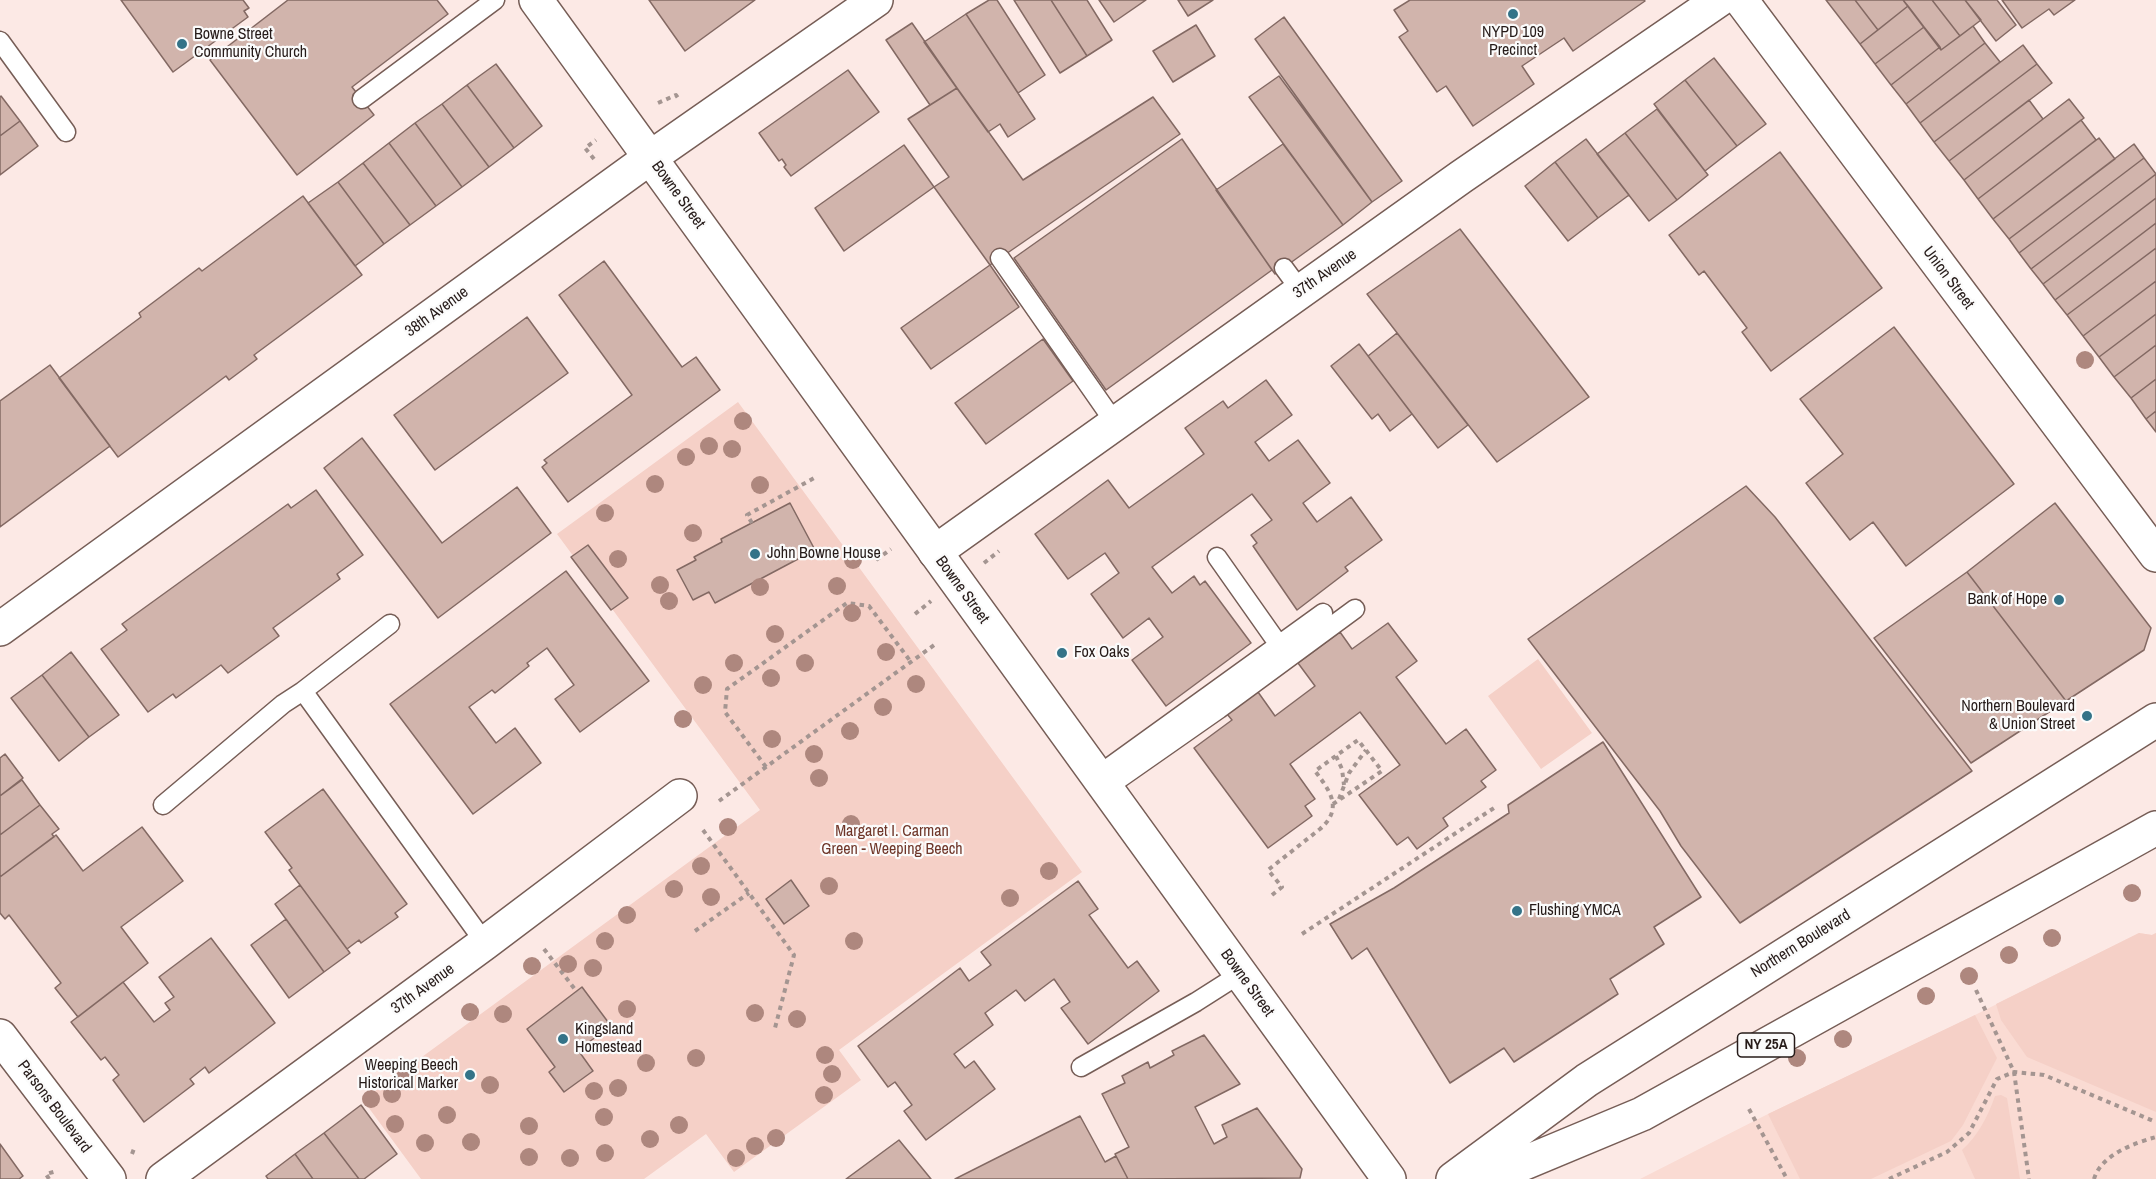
<!DOCTYPE html>
<html>
<head>
<meta charset="utf-8">
<style>
	body { margin:0 }
	canvas { display:block; background:#fce9e5 }
</style>
</head>
<body>
<canvas width="2156" height="1179"></canvas>
<script>
const ctx = document.querySelector('canvas').getContext('2d');
ctx.lineJoin = 'round';
function paint(path, color) { ctx.fillStyle = color; ctx.fill(path, 'evenodd'); }
function strokePath(path, color, width, dash) { ctx.strokeStyle = color; ctx.lineWidth = width; ctx.lineCap = dash ? 'butt' : 'round'; ctx.setLineDash(dash || []); ctx.stroke(path); }
function write(font, color, halo, rows, align = 'center') {
  ctx.font = font + ' "Archivo Narrow",sans-serif'; ctx.lineWidth = 4.5; ctx.setLineDash([]); ctx.textBaseline = 'middle'; ctx.strokeStyle = halo; ctx.fillStyle = color; for (const [text, x, y, turn = 0] of rows) {
    ctx.save(); ctx.translate(x, y); ctx.rotate((+turn || 0) * Math.PI / 180); ctx.textAlign = isNaN(turn) ? turn : align; if (halo) ctx.strokeText(text, 0, 0); ctx.fillText(text, 0, 0); ctx.restore();
  }
}
const built = new Path2D(`
	M 2139,933 L 2152,935 L 2156,933 L 2156,1179 L 1640,1179 L 1768,1114 L 1957,1024 Z`);
const green = new Path2D(`
	M 738,402 L 1082,872 L 839,1050 L 861,1080 L 734,1172 L 706,1134 L 644,1179 L 421,1179 L 363,1100 L 760,810 L 557,534 Z
	M 1538,659 L 1592,733 L 1541,769 L 1488,696 Z
	M 2139,933 L 2152,935 L 2156,933 L 2156,1112 L 2027,1057 L 2001,1020 L 1996,1004 Z
	M 1975,1015 L 1997,1058 L 1963,1125 L 1951,1141 L 1871,1179 L 1800,1179 L 1768,1114 Z
	M 2001,1095 L 2007,1098 L 2020,1179 L 1975,1179 L 1962,1150 C 1978,1136 1988,1116 1995,1096 Z`);
const building = new Path2D(`
	M 121,0 L 243,0 L 249,8 L 244,11 L 248,17 L 173,72 Z
	M 288,0 L 437,0 L 448,14 L 352,87 L 374,115 L 297,175 L 210,60 Z
	M 649,0 L 755,0 L 685,51 Z
	M 989,0 L 997,0 L 1045,75 L 1018,93 L 966,14 Z
	M 1014,0 L 1051,0 L 1087,56 L 1060,73 Z
	M 1051,0 L 1087,0 L 1112,40 L 1087,56 Z
	M 1099,0 L 1146,0 L 1114,22 Z
	M 1178,0 L 1213,0 L 1188,16 Z
	M 1410,0 L 1644,0 L 1645,1 L 1573,51 L 1564,38 L 1522,66 L 1534,84 L 1473,126 L 1446,86 L 1437,92 L 1399,37 L 1408,31 L 1394,10 Z
	M 1826,0 L 1855,0 L 1878,30 L 1860,44 Z
	M 1855,0 L 1903,0 L 1908,6 L 1878,30 Z
	M 1903,0 L 1932,0 L 1960,36 L 1941,50 Z
	M 1932,0 L 1965,0 L 1981,20 L 1960,36 Z
	M 1965,0 L 1997,0 L 2016,25 L 1996,41 Z
	M 2002,0 L 2075,0 L 2054,15 L 2049,9 L 2022,28 Z
	M 1908,6 L 1924,27 L 1875,64 L 1860,44 Z
	M 966,14 L 1035,119 L 1008,137 L 1000,124 L 988,132 L 924,42 Z
	M 1284,17 L 1402,181 L 1372,202 L 1255,39 Z
	M 912,23 L 957,88 L 930,105 L 886,40 Z
	M 1196,25 L 1215,56 L 1173,82 L 1153,51 Z
	M 1973,26 L 1985,43 L 1906,104 L 1891,85 L 1940,47 L 1941,50 Z
	M 1924,27 L 1940,47 L 1891,85 L 1875,64 Z
	M 1985,43 L 2000,62 L 1920,123 L 1906,104 Z
	M 2023,45 L 2037,64 L 1934,142 L 1920,123 Z
	M 1714,58 L 1766,124 L 1737,146 L 1685,80 Z
	M 496,64 L 542,126 L 514,148 L 467,85 Z
	M 2037,64 L 2052,83 L 1949,161 L 1934,142 Z
	M 848,70 L 879,112 L 791,176 L 784,167 L 786,165 L 782,159 L 779,161 L 759,133 Z
	M 1279,76 L 1372,202 L 1343,225 L 1249,97 Z
	M 1685,80 L 1737,146 L 1705,171 L 1654,104 Z
	M 467,85 L 514,148 L 489,167 L 442,104 Z
	M 957,88 L 1023,180 L 1153,97 L 1180,134 L 990,265 L 934,187 L 949,177 L 908,119 Z
	M 1,96 L 20,121 L 0,136 L 0,97 Z
	M 2069,99 L 2084,118 L 1978,199 L 1964,180 Z
	M 2029,100 L 2043,119 L 1964,180 L 1949,161 Z
	M 442,104 L 489,167 L 462,187 L 415,123 Z
	M 1657,109 L 1708,175 L 1677,200 L 1625,133 Z
	M 2081,120 L 2096,140 L 1993,219 L 1978,199 Z
	M 20,121 L 38,146 L 0,175 L 0,136 Z
	M 415,123 L 462,187 L 436,206 L 389,143 Z
	M 1625,133 L 1677,200 L 1649,221 L 1597,154 Z
	M 2099,138 L 2115,159 L 2009,239 L 1993,219 Z
	M 1182,139 L 1272,270 L 1106,390 L 1014,258 Z
	M 1586,139 L 1629,195 L 1598,218 L 1555,162 Z
	M 389,143 L 436,206 L 410,225 L 363,163 Z
	M 1283,144 L 1343,225 L 1275,274 L 1216,190 Z
	M 2134,144 L 2144,158 L 2019,253 L 2009,239 Z
	M 904,145 L 934,187 L 844,251 L 815,208 Z
	M 1780,152 L 1882,288 L 1771,371 L 1742,332 L 1747,328 L 1704,271 L 1699,275 L 1669,235 Z
	M 2144,158 L 2156,174 L 2031,269 L 2019,253 Z
	M 1555,162 L 1598,218 L 1568,241 L 1525,186 Z
	M 363,163 L 410,225 L 384,244 L 338,182 Z
	M 2156,174 L 2156,198 L 2043,284 L 2031,269 Z
	M 338,182 L 384,244 L 355,266 L 308,203 Z
	M 303,196 L 362,275 L 254,355 L 257,359 L 229,380 L 226,376 L 118,457 L 59,378 L 141,317 L 139,313 L 199,268 L 202,271 Z
	M 2156,198 L 2156,223 L 2055,300 L 2043,284 Z
	M 2156,223 L 2156,248 L 2067,315 L 2055,300 Z
	M 1460,229 L 1589,397 L 1497,462 L 1367,294 Z
	M 2156,248 L 2156,281 L 2083,336 L 2067,315 Z
	M 604,261 L 682,367 L 696,357 L 720,390 L 568,502 L 542,467 L 547,463 L 544,460 L 632,395 L 559,295 Z
	M 990,265 L 1019,307 L 931,369 L 901,328 Z
	M 2156,281 L 2156,314 L 2099,357 L 2083,336 Z
	M 2156,314 L 2156,345 L 2114,377 L 2099,357 Z
	M 527,317 L 568,373 L 435,470 L 394,415 Z
	M 1894,327 L 2014,484 L 1906,566 L 1873,522 L 1850,540 L 1806,483 L 1843,454 L 1800,399 Z
	M 1397,333 L 1468,425 L 1438,448 L 1368,356 Z
	M 1043,339 L 1073,381 L 986,444 L 955,403 Z
	M 1359,344 L 1412,414 L 1390,431 L 1378,414 L 1372,419 L 1331,366 Z
	M 2156,345 L 2156,379 L 2131,398 L 2114,377 Z
	M 50,365 L 110,446 L 0,527 L 0,401 Z
	M 2156,379 L 2156,411 L 2146,419 L 2131,398 Z
	M 1266,380 L 1292,415 L 1255,442 L 1269,461 L 1298,440 L 1330,483 L 1303,503 L 1317,522 L 1351,497 L 1382,540 L 1345,567 L 1348,571 L 1297,610 L 1253,546 L 1257,543 L 1251,535 L 1272,520 L 1252,494 L 1152,567 L 1172,593 L 1194,576 L 1200,585 L 1205,581 L 1251,643 L 1166,706 L 1132,660 L 1163,637 L 1149,618 L 1123,638 L 1091,594 L 1119,573 L 1105,553 L 1068,579 L 1035,534 L 1108,480 L 1129,508 L 1204,454 L 1185,428 L 1223,401 L 1228,408 Z
	M 2156,411 L 2156,432 L 2146,419 Z
	M 362,438 L 442,543 L 517,487 L 551,533 L 438,618 L 324,468 Z
	M 1746,486 L 1775,517 L 1972,771 L 1740,923 L 1681,846 L 1660,811 L 1528,639 Z
	M 316,490 L 363,555 L 337,574 L 340,579 L 273,628 L 279,636 L 228,673 L 221,665 L 176,698 L 173,694 L 148,712 L 101,649 L 127,630 L 122,624 L 288,504 L 291,508 Z
	M 790,503 L 815,550 L 715,603 L 709,592 L 693,600 L 677,570 L 696,560 L 694,557 L 722,542 L 721,539 Z
	M 2055,503 L 2151,628 L 2144,650 L 2066,701 L 1967,572 Z
	M 588,545 L 628,598 L 611,610 L 571,557 Z
	M 566,571 L 649,681 L 580,732 L 555,699 L 574,685 L 547,648 L 527,663 L 529,666 L 495,693 L 492,690 L 469,707 L 496,743 L 515,728 L 541,763 L 473,814 L 390,704 Z
	M 1967,572 L 2066,701 L 1971,763 L 1874,638 Z
	M 1388,623 L 1417,661 L 1396,677 L 1446,744 L 1466,729 L 1496,770 L 1481,781 L 1486,787 L 1443,818 L 1448,826 L 1417,849 L 1408,837 L 1397,845 L 1359,795 L 1400,765 L 1360,712 L 1290,764 L 1315,799 L 1305,806 L 1312,816 L 1268,848 L 1194,748 L 1232,720 L 1227,714 L 1258,692 L 1275,716 L 1315,686 L 1298,663 L 1340,632 L 1352,649 Z
	M 71,652 L 119,715 L 89,737 L 42,675 Z
	M 42,675 L 89,737 L 59,761 L 11,698 Z
	M 1603,742 L 1701,897 L 1654,927 L 1664,944 L 1610,979 L 1618,994 L 1514,1062 L 1504,1048 L 1450,1083 L 1367,948 L 1352,959 L 1330,924 L 1394,888 L 1509,813 L 1508,805 Z
	M 5,754 L 23,778 L 0,796 L 0,758 Z
	M 22,780 L 40,805 L 0,835 L 0,796 Z
	M 323,789 L 407,904 L 395,913 L 398,917 L 361,943 L 359,940 L 347,949 L 289,870 L 292,868 L 265,832 Z
	M 40,805 L 59,829 L 52,834 L 54,837 L 0,877 L 0,835 Z
	M 142,827 L 183,881 L 121,927 L 148,963 L 78,1017 L 55,988 L 61,983 L 9,915 L 5,919 L 0,913 L 0,877 L 56,835 L 83,871 Z
	M 791,880 L 809,906 L 784,924 L 766,899 Z
	M 1078,881 L 1098,909 L 1089,915 L 1128,968 L 1137,961 L 1159,991 L 1088,1044 L 1061,1008 L 1070,1002 L 1054,979 L 1025,1001 L 1016,990 L 985,1013 L 993,1025 L 954,1054 L 965,1068 L 974,1061 L 995,1089 L 926,1140 L 904,1111 L 912,1105 L 895,1082 L 888,1087 L 858,1046 L 960,968 L 969,981 L 991,965 L 981,952 Z
	M 300,885 L 350,953 L 324,972 L 275,904 Z
	M 286,919 L 324,972 L 289,998 L 251,945 Z
	M 211,938 L 275,1023 L 209,1073 L 205,1067 L 190,1079 L 194,1084 L 144,1122 L 113,1080 L 119,1075 L 105,1057 L 101,1060 L 71,1022 L 123,982 L 154,1022 L 170,1010 L 165,1003 L 174,997 L 159,977 Z
	M 582,987 L 611,1026 L 578,1050 L 593,1071 L 564,1092 L 549,1072 L 555,1067 L 527,1029 Z
	M 1204,1035 L 1240,1084 L 1195,1107 L 1214,1144 L 1227,1137 L 1222,1125 L 1257,1108 L 1302,1169 L 1300,1178 L 1128,1179 L 1115,1154 L 1129,1147 L 1102,1094 L 1125,1083 L 1122,1076 L 1148,1062 L 1150,1068 L 1174,1055 L 1172,1051 Z
	M 361,1105 L 397,1154 L 364,1179 L 359,1179 L 324,1133 Z
	M 1080,1116 L 1105,1162 L 1116,1156 L 1128,1179 L 955,1179 Z
	M 324,1133 L 359,1179 L 313,1179 L 295,1154 Z
	M 899,1140 L 931,1179 L 846,1179 Z
	M 0,1144 L 23,1176 L 19,1179 L 0,1179 Z
	M 295,1154 L 313,1179 L 268,1179 L 266,1176 Z`);
const path = new Path2D(`
	M 658,103 L 676,95 L 678,98
	M 594,159 L 585,148 L 596,140
	M 752,523 L 747,515 L 816,477
	M 876,560 L 891,549
	M 984,563 L 999,551
	M 915,614 L 931,601
	M 1336,756 L 1342,769 L 1344,785
	M 766,767 L 725,712 L 727,689 L 847,603 L 869,606 L 911,662
	M 1339,799 L 1349,773 L 1366,750
	M 719,801 L 937,643
	M 703,830 L 794,955 L 775,1028
	M 1272,895 L 1282,887 L 1268,870 L 1320,829 C 1343,809 1331,792 1315,771 L 1358,740 L 1382,771 L 1333,804
	M 695,931 L 749,893
	M 1302,934 L 1497,806
	M 544,949 L 577,992
	M 1976,990 L 2014,1072 L 2029,1179
	M 1749,1109 L 1787,1179
	M 132,1154 L 135,1146
	M 49,1179 L 46,1174 L 57,1171
	M 1889,1179 L 1947,1152 L 1969,1133 L 1997,1079 L 2014,1072 L 2044,1075 L 2156,1122
	M 2094,1179 C 2101,1155 2134,1143 2156,1137`);
const service = new Path2D(`
	M 0,41 L 66,132
	M 362,99 L 495,0
	M 1000,258 L 1115,423
	M 1284,268 L 1301,291
	M 1217,557 L 1279,645
	M 303,691 L 390,624
	M 1097,776 L 1323,613
	M 1106,788 L 1219,709 L 1355,609
	M 163,805 L 283,704 L 303,691 L 485,943
	M 1081,1067 L 1196,1002 L 1240,974`);
const minor = new Path2D(`
	M 935,552 L 1461,177 L 1719,0
	M 0,629 L 651,157 L 876,0
	M 163,1179 L 485,943 L 680,796`);
const tertiary = new Path2D(`
	M 536,0 L 1389,1179
	M 1741,0 L 2156,555
	M 0,1036 L 109,1179`);
const primary = new Path2D(`
	M 1453,1179 L 1587,1080 L 2156,720
	M 1486,1179 L 1642,1114 L 2156,828`);
const trees = [
	[2085,360],
	[743,421],
	[709,446],
	[732,449],
	[686,457],
	[655,484],
	[760,485],
	[605,513],
	[693,533],
	[618,559],
	[853,560],
	[660,585],
	[837,586],
	[760,587],
	[669,601],
	[852,613],
	[775,634],
	[886,652],
	[734,663],
	[805,663],
	[771,678],
	[916,684],
	[703,685],
	[883,707],
	[683,719],
	[850,731],
	[772,739],
	[814,754],
	[819,778],
	[851,824],
	[728,827],
	[701,866],
	[1049,871],
	[829,886],
	[674,889],
	[2132,893],
	[711,897],
	[1010,898],
	[627,915],
	[2052,938],
	[605,941],
	[854,941],
	[2009,955],
	[568,964],
	[532,966],
	[593,968],
	[1969,976],
	[1926,996],
	[627,1009],
	[470,1012],
	[755,1013],
	[503,1014],
	[797,1019],
	[1843,1039],
	[825,1055],
	[696,1058],
	[1797,1058],
	[646,1063],
	[832,1074],
	[405,1077],
	[490,1085],
	[618,1088],
	[594,1091],
	[392,1094],
	[824,1095],
	[371,1099],
	[447,1115],
	[604,1117],
	[395,1124],
	[679,1125],
	[529,1126],
	[776,1138],
	[650,1139],
	[471,1142],
	[425,1143],
	[755,1146],
	[605,1153],
	[529,1157],
	[570,1158],
	[736,1158]
];
const markers = [
	[1513,14,6,"#347388"],
	[182,44,6,"#347388"],
	[755,554,6,"#347388"],
	[2059,600,6,"#347388"],
	[1062,653,6,"#347388"],
	[2087,716,6,"#347388"],
	[1517,911,6,"#347388"],
	[563,1039,6,"#347388"],
	[470,1075,6,"#347388"]
];
const shields = [
	[1766,1045,57]
];
const shieldNames = [
	["NY 25A",1766,1045]
];
const poiNames = [
	["NYPD 109",1513,33,"center"],
	["Precinct",1513,51,"center"],
	["Bowne Street",194,35],
	["Community Church",194,53],
	["John Bowne House",767,554],
	["Bank of Hope",2047,600,"right"],
	["Fox Oaks",1074,653],
	["Northern Boulevard",2075,707,"right"],
	["& Union Street",2075,725,"right"],
	["Flushing YMCA",1529,911],
	["Kingsland",575,1030],
	["Homestead",575,1048],
	["Weeping Beech",458,1066,"right"],
	["Historical Marker",458,1084,"right"]
];
const streetNames = [
	["Bowne Street",678,195,54],
	["37th Avenue",1325,274,-35],
	["Union Street",1948,278,53],
	["38th Avenue",437,312,-36],
	["Bowne Street",962,590,54],
	["Northern Boulevard",1801,944,-32],
	["Bowne Street",1247,983,54],
	["37th Avenue",423,989,-36],
	["Parsons Boulevard",54,1107,53]
];
const parkNames = [
	["Margaret I. Carman",892,832],
	["Green - Weeping Beech",892,850]
];
paint(built, '#fadbd3');
paint(green, '#f5d0c7');
paint(building, '#d1b4ac');
strokePath(building, '#836963', 1.5);
strokePath(service, '#765d56', 21);
strokePath(minor, '#765d56', 36);
strokePath(tertiary, '#765d56', 36);
strokePath(primary, '#765d56', 36);
strokePath(path, '#a49591', 4, [4.5, 4.5]);
strokePath(service, '#fff', 18);
strokePath(minor, '#fff', 33);
strokePath(tertiary, '#fff', 33);
strokePath(primary, '#fff', 33);
ctx.fillStyle = '#ae877e';
for (const [x, y] of trees) { ctx.beginPath(); ctx.arc(x, y, 9, 0, 2 * Math.PI); ctx.fill(); }
for (const [x, y, r, color] of markers) { const dot = new Path2D(); dot.arc(x, y, r, 0, 2 * Math.PI); ctx.fillStyle = color; ctx.fill(dot); strokePath(dot, '#fbfbfb', 2); }
for (const [x, y, w] of shields) { const box = new Path2D(); box.roundRect(x - w / 2, y - 12, w, 24, 4.5); ctx.fillStyle = '#fbfbfb'; ctx.fill(box); strokePath(box, '#261b19', 1.5); }
write('bold 15px', '#261b19', null, shieldNames);
write('16px', '#261b19', '#fbfbfb', poiNames, 'left');
write('16px', '#261b19', '#fbfbfb', streetNames);
write('16px', '#6f3629', '#fbfbfb', parkNames);
</script>
</body>
</html>
